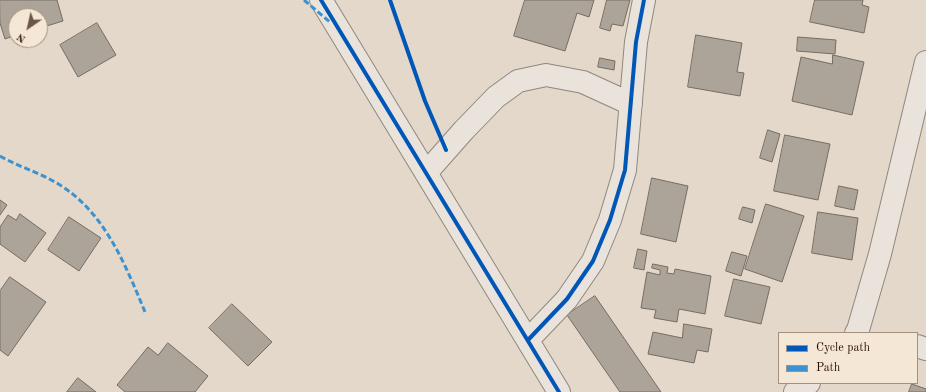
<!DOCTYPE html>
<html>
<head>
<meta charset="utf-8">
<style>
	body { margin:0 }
	#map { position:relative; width:926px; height:392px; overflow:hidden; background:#e3d8c9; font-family:"Old Standard TT",serif }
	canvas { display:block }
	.legend { position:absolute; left:778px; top:332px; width:140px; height:52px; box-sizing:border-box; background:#f4e7d5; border:1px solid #a39180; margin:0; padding:5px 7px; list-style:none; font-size:12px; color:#2a0f00 }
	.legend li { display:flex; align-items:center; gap:8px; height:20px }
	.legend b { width:20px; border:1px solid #a39180 }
	.north { position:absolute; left:8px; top:8px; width:40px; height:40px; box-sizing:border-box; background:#f4e7d5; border:1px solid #a39180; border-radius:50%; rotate:214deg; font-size:11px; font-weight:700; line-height:16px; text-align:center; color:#2a0f00 }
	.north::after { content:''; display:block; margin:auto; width:14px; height:18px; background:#6b5546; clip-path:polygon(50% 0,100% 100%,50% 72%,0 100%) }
</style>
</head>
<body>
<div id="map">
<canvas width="926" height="392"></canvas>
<ul class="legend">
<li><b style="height:5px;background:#0057b8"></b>Cycle path</li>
<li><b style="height:5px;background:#3c92d0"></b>Path</li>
</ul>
<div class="north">N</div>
</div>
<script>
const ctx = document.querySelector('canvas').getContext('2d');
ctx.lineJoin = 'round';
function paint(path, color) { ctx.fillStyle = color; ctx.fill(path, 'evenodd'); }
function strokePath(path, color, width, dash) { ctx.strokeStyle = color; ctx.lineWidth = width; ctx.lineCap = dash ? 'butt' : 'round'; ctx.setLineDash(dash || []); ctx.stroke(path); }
const building = new Path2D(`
	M 0,0 L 57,0 L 63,21 L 40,28 L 40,16 L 16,16 L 16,35 L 5,39 L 0,23 Z
	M 525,0 L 594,0 L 589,17 L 577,13 L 565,51 L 514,36 Z
	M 607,0 L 630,0 L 623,26 L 612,24 L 610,31 L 600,28 Z
	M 815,0 L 863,0 L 862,5 L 869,7 L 864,33 L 810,22 Z
	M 97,23 L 116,55 L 78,77 L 60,45 Z
	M 696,35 L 742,43 L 737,72 L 744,73 L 740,96 L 688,87 Z
	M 798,37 L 836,40 L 835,54 L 797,51 Z
	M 833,55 L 864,62 L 852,115 L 792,101 L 801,57 L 832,64 Z
	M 600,58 L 615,61 L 614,70 L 598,67 Z
	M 768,130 L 780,134 L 772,162 L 760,158 Z
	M 785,135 L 830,144 L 818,200 L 774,191 Z
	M 652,178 L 688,186 L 676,242 L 641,234 Z
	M 839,186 L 858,190 L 854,210 L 835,206 Z
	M 0,200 L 7,205 L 0,215 Z
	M 766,204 L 804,216 L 782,282 L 745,269 Z
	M 743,207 L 755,210 L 752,223 L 739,219 Z
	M 818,212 L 858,218 L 852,260 L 812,253 Z
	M 20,214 L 46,233 L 25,262 L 0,244 L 0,227 L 8,215 L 16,220 Z
	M 69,217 L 101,238 L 79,271 L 48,250 Z
	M 638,249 L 647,251 L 644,270 L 634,268 Z
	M 732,252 L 747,256 L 741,276 L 726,271 Z
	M 653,264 L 668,267 L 667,273 L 674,274 L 675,269 L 711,276 L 705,314 L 679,309 L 677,322 L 654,318 L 656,310 L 641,308 L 647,272 L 660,275 L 660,270 L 652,268 Z
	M 10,277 L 46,302 L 8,356 L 0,350 L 0,291 Z
	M 734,279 L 770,287 L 761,324 L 725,316 Z
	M 595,296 L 661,392 L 620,392 L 567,315 Z
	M 232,304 L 272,342 L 248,366 L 209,328 Z
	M 684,324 L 712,329 L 708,352 L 697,350 L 694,363 L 648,354 L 653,332 L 682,338 Z
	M 168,343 L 208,376 L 195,392 L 125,392 L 117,385 L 148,347 L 158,355 Z
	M 78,378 L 96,392 L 67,392 Z
	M 912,384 L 926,389 L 926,392 L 909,392 Z`);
const minor = new Path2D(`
	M 321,0 L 559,392
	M 426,173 L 464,130 L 496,97 L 518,81 L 546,75 L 583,82 L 631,104
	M 856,333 L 858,330 L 880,254 L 926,62
	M 528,340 L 567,299 L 593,261 L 610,220 L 625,170 L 636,42 L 644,0
	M 917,346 L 926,349
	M 795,392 L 809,383`);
const quiet = new Path2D(`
	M 304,0 L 331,23
	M 0,156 C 19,167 41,173 60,185 C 105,213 126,266 145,312`);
const cycleway = new Path2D(`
	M 321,0 L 559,392
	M 390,0 L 425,101 L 446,150
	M 528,340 L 567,299 L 593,261 L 610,220 L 625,170 L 636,42 L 644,0`);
paint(building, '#ada499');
strokePath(building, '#766c62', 1);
strokePath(minor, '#90877d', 24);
strokePath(minor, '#e9e3dc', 22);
strokePath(quiet, '#3c92d0', 3, [6, 3]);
strokePath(cycleway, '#0057b8', 4);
</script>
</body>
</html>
